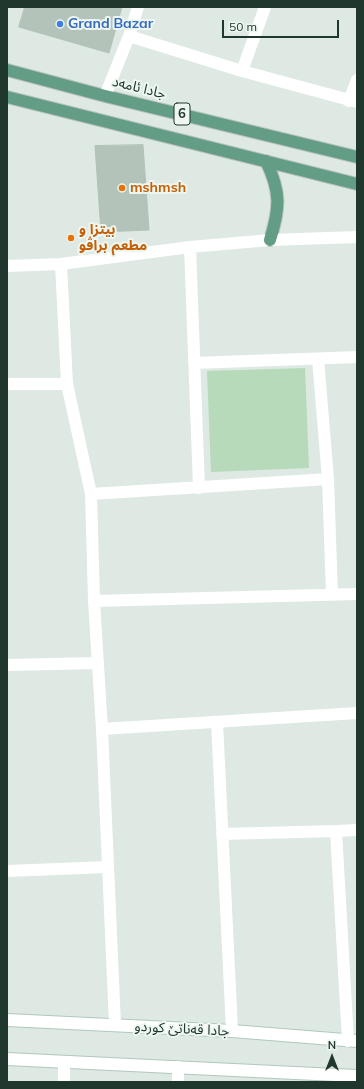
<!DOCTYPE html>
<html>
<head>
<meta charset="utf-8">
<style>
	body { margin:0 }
	#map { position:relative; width:364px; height:1089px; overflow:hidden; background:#dde9e2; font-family:Mulish,sans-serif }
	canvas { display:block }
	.frame { position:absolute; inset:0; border:8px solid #20372d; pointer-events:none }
	.north { position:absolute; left:312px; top:1037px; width:40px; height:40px; -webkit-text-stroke:3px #edf6f0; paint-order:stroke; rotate:0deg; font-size:11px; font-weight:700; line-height:16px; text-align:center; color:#20372d }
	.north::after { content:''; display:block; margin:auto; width:14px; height:18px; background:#20372d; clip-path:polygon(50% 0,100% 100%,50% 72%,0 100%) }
	.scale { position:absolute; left:222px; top:20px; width:117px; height:18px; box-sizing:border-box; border:2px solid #20372d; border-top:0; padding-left:5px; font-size:12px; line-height:14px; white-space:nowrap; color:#20372d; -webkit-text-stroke:3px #edf6f0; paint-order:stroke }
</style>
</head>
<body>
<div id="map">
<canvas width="364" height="1089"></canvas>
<div class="frame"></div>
<div class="north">N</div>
<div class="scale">50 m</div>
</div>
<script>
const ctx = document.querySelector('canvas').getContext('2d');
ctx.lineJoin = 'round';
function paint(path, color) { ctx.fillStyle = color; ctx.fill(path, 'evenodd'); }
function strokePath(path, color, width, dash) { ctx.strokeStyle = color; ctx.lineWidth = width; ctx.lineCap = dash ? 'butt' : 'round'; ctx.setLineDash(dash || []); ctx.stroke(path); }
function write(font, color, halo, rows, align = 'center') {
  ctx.font = font + ' Mulish,"Noto Sans Arabic",sans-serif'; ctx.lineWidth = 4; ctx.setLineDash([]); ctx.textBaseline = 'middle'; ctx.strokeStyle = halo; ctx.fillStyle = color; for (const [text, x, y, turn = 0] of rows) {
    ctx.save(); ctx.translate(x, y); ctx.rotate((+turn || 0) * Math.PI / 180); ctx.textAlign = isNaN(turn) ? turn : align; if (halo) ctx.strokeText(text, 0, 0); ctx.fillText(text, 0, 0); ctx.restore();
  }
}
const green = new Path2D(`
	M 305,368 L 309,468 L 211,472 L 207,371 Z`);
const building = new Path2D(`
	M 25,7 L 122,7 L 109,53 L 19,27 Z
	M 143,145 L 149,230 L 101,232 L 95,146 Z`);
const street = new Path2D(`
	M 129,36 L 242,71 L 357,102
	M 242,71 L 265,7
	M 105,96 L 129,36 L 138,7
	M 349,101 L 357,80
	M 190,247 L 199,488
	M 61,264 L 67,384 L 91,494 L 94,601 L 102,729 L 357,713
	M 7,266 L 61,264 L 190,247 L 270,240 L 357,237
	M 318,359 L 328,479 L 332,595
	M 194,363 L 357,357
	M 7,384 L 67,384
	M 91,494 L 328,479
	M 94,601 L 357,594
	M 7,665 L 98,663
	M 217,722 L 232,1031
	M 102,729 L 115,1025
	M 222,834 L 336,831
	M 7,871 L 108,867
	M 348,1041 L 336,831 L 357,830
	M 64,1062 L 64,1082
	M 178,1067 L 178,1082`);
const secondary = new Path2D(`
	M 7,1020 L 232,1031 L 357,1041
	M 7,1059 L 357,1076`);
const primary = new Path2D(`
	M 7,70 L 105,96 L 357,157
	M 7,97 L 357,184
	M 266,161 C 281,192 280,208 270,240`);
const markers = [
	[60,24,4,"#3f7fe0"],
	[122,188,4,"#e8710a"],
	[71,238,4,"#e8710a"]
];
const shields = [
	[182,114,16]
];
const shieldNames = [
	["6",182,114]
];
const shopNames = [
	["Grand Bazar",68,24]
];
const streetNames = [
	["جادا ئامەد",139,88,14],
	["جادا قەناتێ کوردو",182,1029,3]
];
const foodNames = [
	["mshmsh",130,188],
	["بيتزا و",79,230],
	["مطعم براڤو",79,246]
];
paint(green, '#b6daba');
paint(building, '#b3c3ba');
strokePath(building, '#b0c2b8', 1);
strokePath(secondary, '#b1c8bc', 14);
strokePath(primary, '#bcc3c0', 14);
strokePath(street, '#fff', 12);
strokePath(secondary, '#fff', 12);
strokePath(primary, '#639d85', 12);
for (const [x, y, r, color] of markers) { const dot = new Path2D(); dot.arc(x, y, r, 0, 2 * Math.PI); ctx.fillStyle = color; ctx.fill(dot); strokePath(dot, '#edf6f0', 1.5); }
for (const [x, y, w] of shields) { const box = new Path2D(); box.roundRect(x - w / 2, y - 11, w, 22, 3); ctx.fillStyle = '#edf6f0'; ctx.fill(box); strokePath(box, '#20372d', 1); }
write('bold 13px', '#20372d', null, shieldNames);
write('bold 14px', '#366cbe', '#edf6f0', shopNames, 'left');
write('14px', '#20372d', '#edf6f0', streetNames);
write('bold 14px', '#c56008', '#edf6f0', foodNames, 'left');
</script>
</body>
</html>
